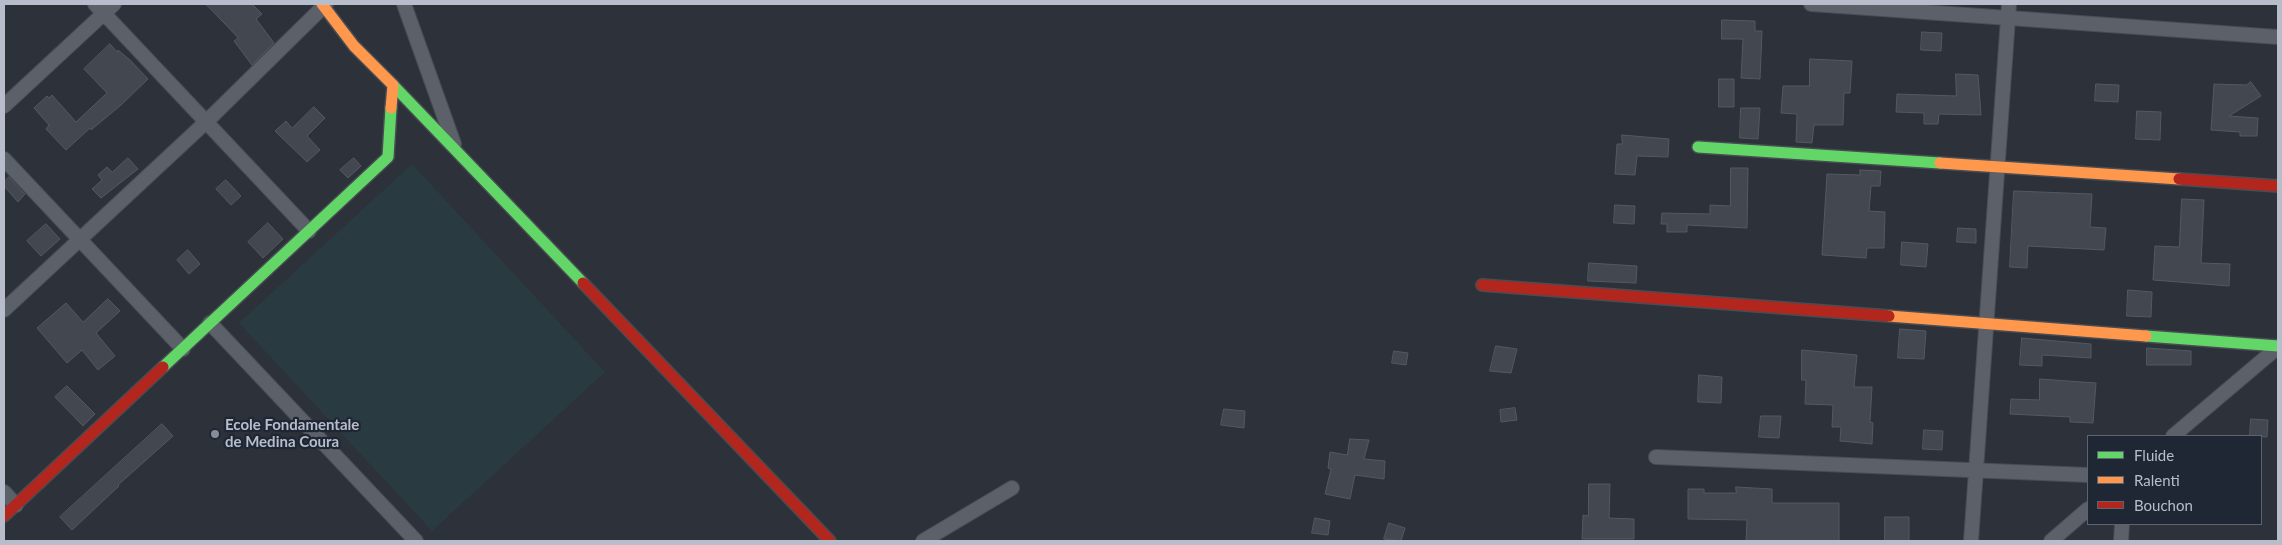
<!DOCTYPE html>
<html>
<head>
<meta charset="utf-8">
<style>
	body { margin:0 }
	#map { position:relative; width:2282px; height:545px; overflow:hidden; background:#2c313a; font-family:Lato,sans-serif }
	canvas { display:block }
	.frame { position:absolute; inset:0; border:5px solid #b7bdcb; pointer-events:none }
	.legend { position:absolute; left:2087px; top:435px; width:175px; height:90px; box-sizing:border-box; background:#1f2735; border:1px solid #5c6371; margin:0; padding:6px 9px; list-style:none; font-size:15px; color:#b7bdcb }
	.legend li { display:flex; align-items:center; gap:10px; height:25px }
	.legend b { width:25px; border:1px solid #5c6371 }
</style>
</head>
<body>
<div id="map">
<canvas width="2282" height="545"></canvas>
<div class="frame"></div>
<ul class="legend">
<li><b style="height:6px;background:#63d668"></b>Fluide</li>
<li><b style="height:6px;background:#ff974d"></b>Ralenti</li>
<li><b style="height:6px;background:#b3261e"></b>Bouchon</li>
</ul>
</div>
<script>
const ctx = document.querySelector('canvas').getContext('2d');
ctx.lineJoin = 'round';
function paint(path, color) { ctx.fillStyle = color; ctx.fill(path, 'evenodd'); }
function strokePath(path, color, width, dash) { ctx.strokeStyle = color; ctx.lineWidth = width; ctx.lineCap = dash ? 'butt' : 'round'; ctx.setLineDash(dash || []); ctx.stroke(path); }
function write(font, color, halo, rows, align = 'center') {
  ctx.font = font + ' Lato,sans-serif'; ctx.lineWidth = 4.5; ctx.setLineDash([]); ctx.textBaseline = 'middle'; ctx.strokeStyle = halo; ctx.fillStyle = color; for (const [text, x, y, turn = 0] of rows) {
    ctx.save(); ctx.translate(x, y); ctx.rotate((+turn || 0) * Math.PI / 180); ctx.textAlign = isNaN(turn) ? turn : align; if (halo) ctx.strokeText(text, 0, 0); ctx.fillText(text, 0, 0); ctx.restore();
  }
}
const green = new Path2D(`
	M 412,164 L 605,372 L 432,531 L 239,323 Z`);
const building = new Path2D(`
	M 206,4 L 252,4 L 262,14 L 256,19 L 274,43 L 252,65 L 234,41 L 238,38 Z
	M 1722,20 L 1755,21 L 1755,31 L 1762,31 L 1760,79 L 1741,78 L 1743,39 L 1722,39 Z
	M 1922,32 L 1942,33 L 1941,51 L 1921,50 Z
	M 110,44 L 117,52 L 118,50 L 130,60 L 148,79 L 121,105 L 91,130 L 90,128 L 66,150 L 46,129 L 49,125 L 34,108 L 47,96 L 49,98 L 52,95 L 76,122 L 107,93 L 84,69 Z
	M 1810,59 L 1852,61 L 1850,93 L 1844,93 L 1843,125 L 1814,125 L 1812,143 L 1796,142 L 1797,114 L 1781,113 L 1783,86 L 1809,86 Z
	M 1956,74 L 1978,75 L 1981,115 L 1939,114 L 1938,124 L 1924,124 L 1924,113 L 1896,112 L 1897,94 L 1956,96 Z
	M 1719,79 L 1734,79 L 1734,107 L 1719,107 Z
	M 2251,82 L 2261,96 L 2229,116 L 2258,118 L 2257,136 L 2240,136 L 2240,132 L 2211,130 L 2214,84 L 2246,85 Z
	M 2096,84 L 2119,85 L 2118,102 L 2095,101 Z
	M 314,107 L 325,118 L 307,136 L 320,150 L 307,162 L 275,131 L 286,121 L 292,128 Z
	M 1741,108 L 1760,108 L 1758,139 L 1740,138 Z
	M 2137,111 L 2161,112 L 2160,140 L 2136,139 Z
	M 1622,135 L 1669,139 L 1668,157 L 1637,156 L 1635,175 L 1615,174 L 1617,144 L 1622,144 Z
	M 128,158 L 138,169 L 101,198 L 92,189 L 102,180 L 98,175 L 107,167 L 112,172 Z
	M 354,158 L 361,166 L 348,178 L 340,170 Z
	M 1731,168 L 1748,168 L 1747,228 L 1687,225 L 1687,232 L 1667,232 L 1667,224 L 1661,224 L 1662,213 L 1710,214 L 1710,205 L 1730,206 Z
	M 1860,170 L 1881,171 L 1880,186 L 1871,186 L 1869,211 L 1885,212 L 1884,248 L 1867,248 L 1866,258 L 1822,255 L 1827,174 L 1860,175 Z
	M 9,177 L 25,194 L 18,202 L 4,186 L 4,182 Z
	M 226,180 L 241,196 L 231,205 L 216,189 Z
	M 2014,191 L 2092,194 L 2090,227 L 2106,228 L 2104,250 L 2028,246 L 2027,268 L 2010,267 Z
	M 2182,199 L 2204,200 L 2201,263 L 2230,264 L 2229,286 L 2153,280 L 2155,246 L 2179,247 Z
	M 1615,205 L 1635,206 L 1634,224 L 1614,223 Z
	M 268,223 L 283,239 L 263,258 L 248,242 Z
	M 46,224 L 60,239 L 41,256 L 27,241 Z
	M 1958,228 L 1976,229 L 1976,243 L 1957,242 Z
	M 1902,242 L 1928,244 L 1926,267 L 1901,265 Z
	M 188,250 L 200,264 L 189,274 L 177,260 Z
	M 1589,263 L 1637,266 L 1636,283 L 1588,281 Z
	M 2128,290 L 2152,292 L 2151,317 L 2127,316 Z
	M 108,299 L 120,311 L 96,333 L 115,356 L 98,370 L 82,350 L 67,363 L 37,328 L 66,303 L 83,322 Z
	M 1900,329 L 1926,331 L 1924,359 L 1898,358 Z
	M 2022,338 L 2091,344 L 2091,358 L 2042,355 L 2042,366 L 2020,365 Z
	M 1496,346 L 1517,349 L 1511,373 L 1490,371 Z
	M 2147,348 L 2191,351 L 2191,365 L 2147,365 Z
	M 1802,350 L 1857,355 L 1854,387 L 1872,387 L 1870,422 L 1873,423 L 1872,444 L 1840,441 L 1841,427 L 1832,427 L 1833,405 L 1805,404 L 1806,380 L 1802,380 Z
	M 1394,351 L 1408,353 L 1406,365 L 1392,363 Z
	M 1699,375 L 1722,377 L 1721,403 L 1698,402 Z
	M 2040,379 L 2096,383 L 2093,423 L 2070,422 L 2070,417 L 2010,414 L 2011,399 L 2039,400 Z
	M 67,386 L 95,414 L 83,426 L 55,397 Z
	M 1515,408 L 1517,420 L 1501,422 L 1500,410 Z
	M 1224,409 L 1245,411 L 1244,428 L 1221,425 Z
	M 1761,416 L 1781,416 L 1779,438 L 1759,437 Z
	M 2251,419 L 2268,420 L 2267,437 L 2250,436 Z
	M 162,424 L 173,436 L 118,485 L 119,486 L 72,530 L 60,517 Z
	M 1924,430 L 1943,431 L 1942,450 L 1923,449 Z
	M 1350,439 L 1369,440 L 1364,459 L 1385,461 L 1384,479 L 1355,475 L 1350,499 L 1325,494 L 1331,469 L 1328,468 L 1330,452 L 1347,455 Z
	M 1589,484 L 1610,484 L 1609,518 L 1634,519 L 1634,539 L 1582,539 L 1583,515 L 1588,516 Z
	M 1736,487 L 1772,489 L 1772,503 L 1839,503 L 1839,541 L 1746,541 L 1747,520 L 1688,519 L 1688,489 L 1704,489 L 1704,493 L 1736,493 Z
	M 1885,517 L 1909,517 L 1909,541 L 1885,541 Z
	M 1315,518 L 1330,521 L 1328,535 L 1312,533 Z
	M 1389,523 L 1405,528 L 1401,541 L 1384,539 Z`);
const street = new Path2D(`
	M 95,4 L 309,231
	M 404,4 L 454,144
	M 1811,4 L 2278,37
	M 4,106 L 114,4
	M 4,159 L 183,349
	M 4,310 L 206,122 L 326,4
	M 210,323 L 416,541
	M 2173,436 L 2278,347
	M 1656,457 L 2088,475
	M 4,492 L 16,505
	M 923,541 L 1012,488
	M 1971,541 L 2009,4
	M 2051,541 L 2088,509
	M 2121,541 L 2122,524`);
const fast = new Path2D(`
	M 393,85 L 583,283
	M 1698,147 L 1940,163
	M 2146,336 L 2278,346
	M 163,367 L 388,157 L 391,108`);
const slow = new Path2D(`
	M 322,4 L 354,46 L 393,85 L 391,108
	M 1940,163 L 2179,179
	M 1889,316 L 2146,336`);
const jam = new Path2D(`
	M 2179,179 L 2278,186
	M 583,283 L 830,541
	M 1482,285 L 1889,316
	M 4,516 L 163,367`);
const markers = [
	[215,434,5,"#868c98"]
];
const poiNames = [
	["Ecole Fondamentale",225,425],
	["de Medina Coura",225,442]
];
paint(green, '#293b40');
paint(building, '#43474f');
strokePath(building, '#545961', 1);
strokePath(street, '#484c53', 16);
strokePath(fast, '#484c53', 14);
strokePath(slow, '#484c53', 14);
strokePath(jam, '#484c53', 14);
strokePath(street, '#5c6068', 14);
strokePath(fast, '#63d668', 11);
strokePath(slow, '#ff974d', 11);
strokePath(jam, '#b3261e', 11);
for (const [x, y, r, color] of markers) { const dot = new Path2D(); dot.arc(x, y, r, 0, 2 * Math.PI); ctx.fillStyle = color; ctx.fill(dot); strokePath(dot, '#1f2735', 2); }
write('bold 15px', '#b7bdcb', '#1f2735', poiNames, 'left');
</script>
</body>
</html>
